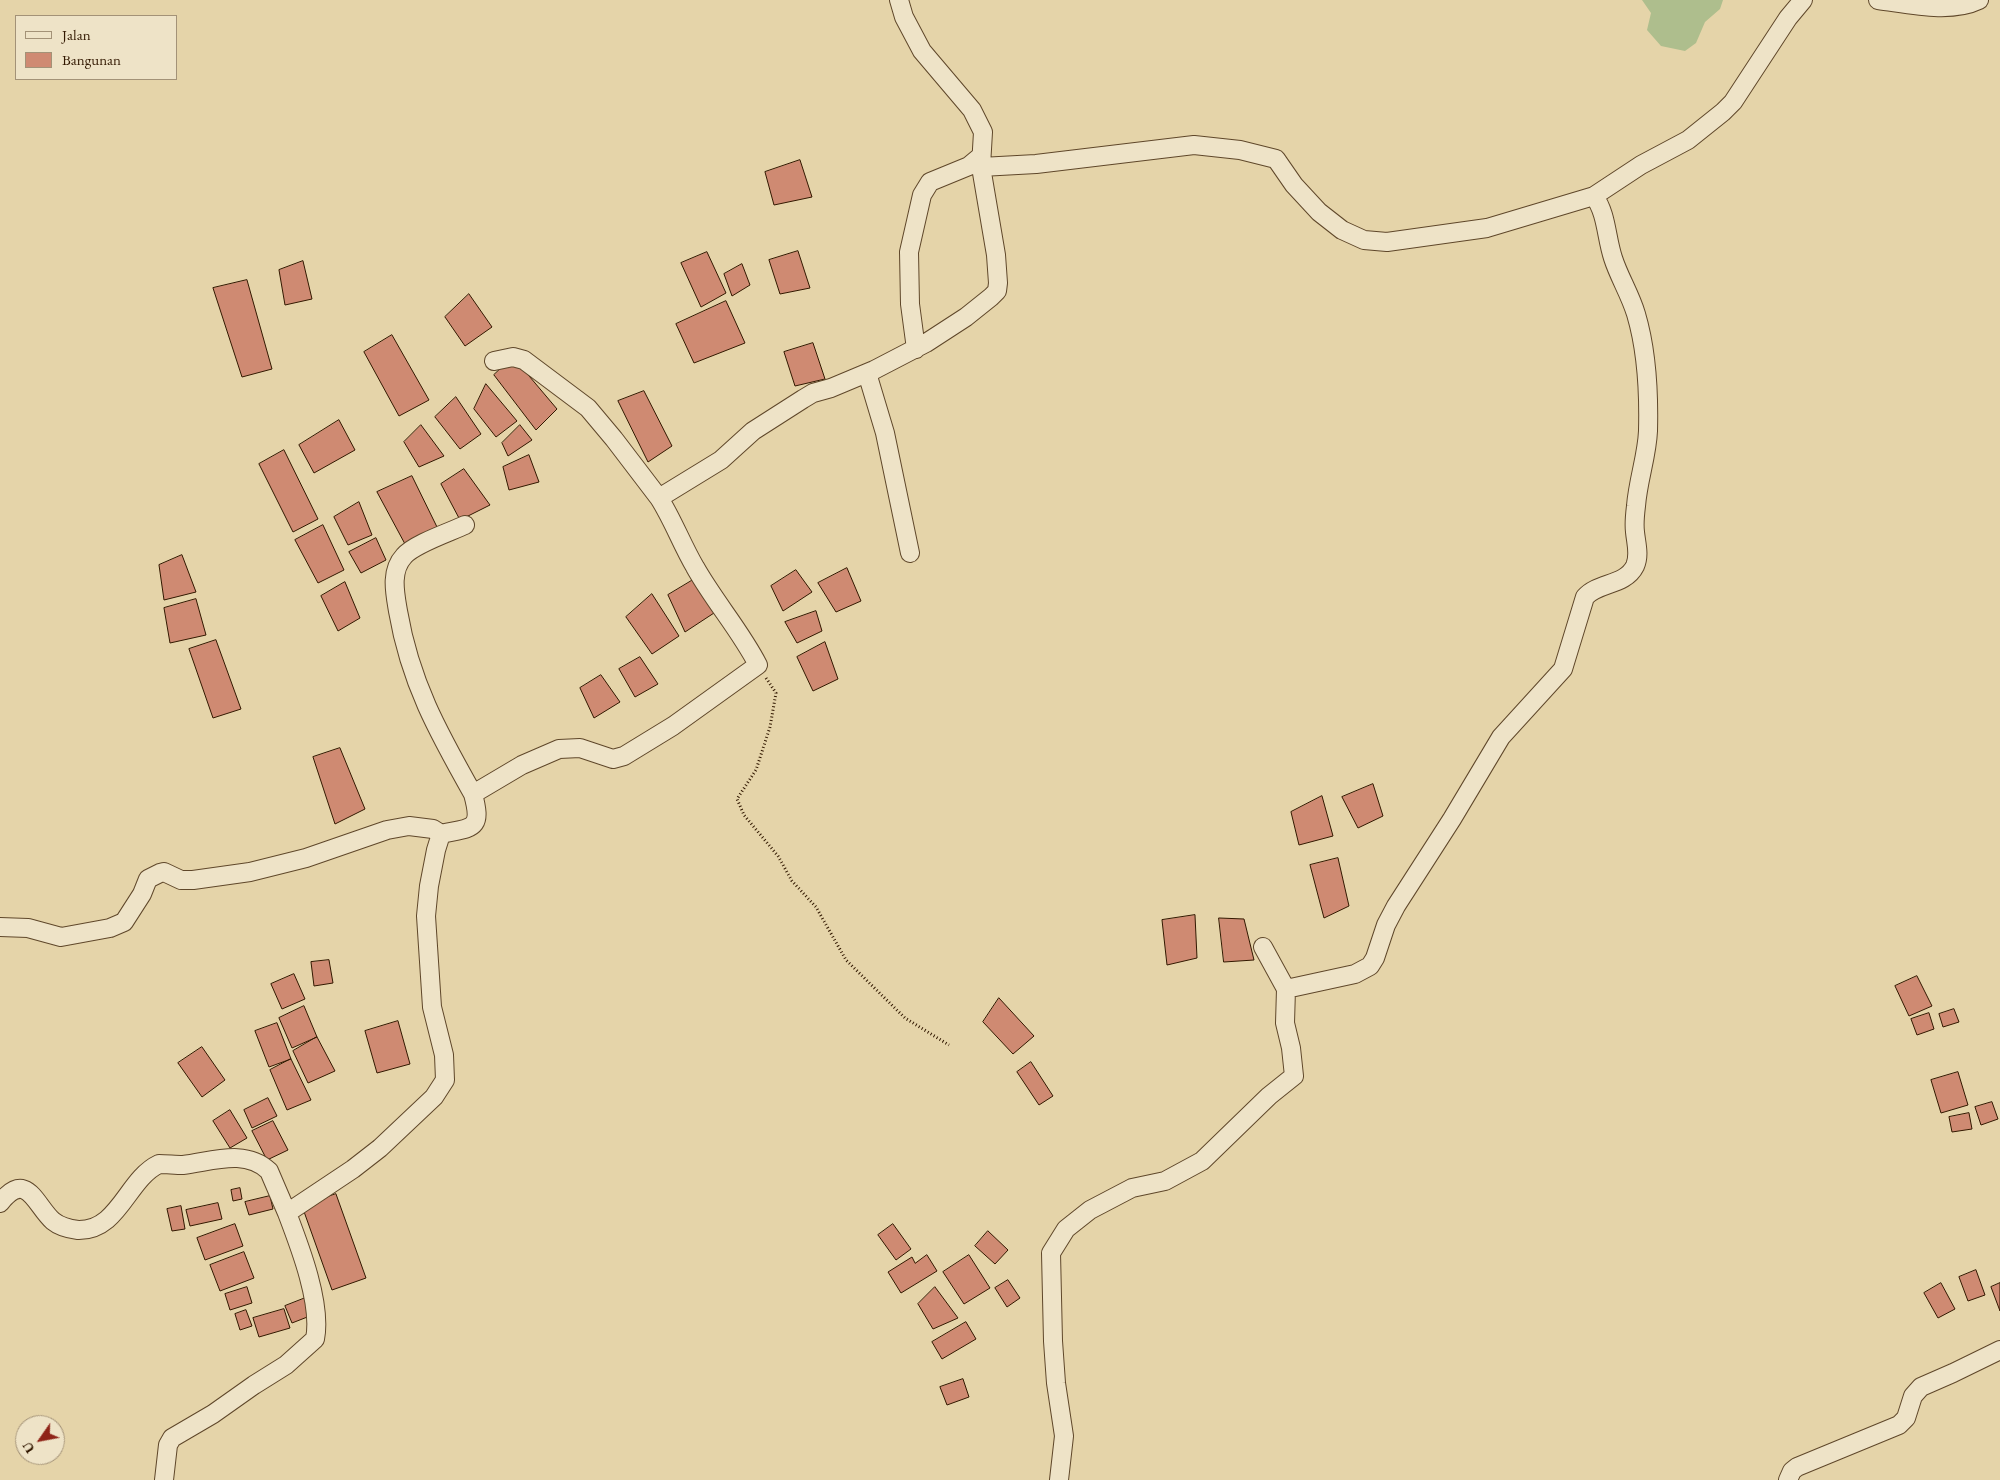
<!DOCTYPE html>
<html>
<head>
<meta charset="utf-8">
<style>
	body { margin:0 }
	#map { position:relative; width:2000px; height:1480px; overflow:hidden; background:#e5d4a9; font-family:"EB Garamond",serif }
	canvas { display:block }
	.legend { position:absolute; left:15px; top:15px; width:162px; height:65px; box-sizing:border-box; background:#eee3c7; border:1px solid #a39277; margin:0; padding:6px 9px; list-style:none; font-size:15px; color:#321800 }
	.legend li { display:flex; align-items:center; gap:10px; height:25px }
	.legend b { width:25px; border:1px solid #a39277 }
	.north { position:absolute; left:15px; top:1415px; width:50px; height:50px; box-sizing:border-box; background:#eee3c7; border:1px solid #a39277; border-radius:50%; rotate:237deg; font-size:14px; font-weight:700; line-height:20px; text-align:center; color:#321800 }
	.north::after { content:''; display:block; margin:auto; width:18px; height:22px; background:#8f2418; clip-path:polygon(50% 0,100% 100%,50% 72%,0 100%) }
</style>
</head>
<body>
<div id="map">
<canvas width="2000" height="1480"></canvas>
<ul class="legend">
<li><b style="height:6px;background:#eee3c7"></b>Jalan</li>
<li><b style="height:14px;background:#cf8a72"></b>Bangunan</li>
</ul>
<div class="north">U</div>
</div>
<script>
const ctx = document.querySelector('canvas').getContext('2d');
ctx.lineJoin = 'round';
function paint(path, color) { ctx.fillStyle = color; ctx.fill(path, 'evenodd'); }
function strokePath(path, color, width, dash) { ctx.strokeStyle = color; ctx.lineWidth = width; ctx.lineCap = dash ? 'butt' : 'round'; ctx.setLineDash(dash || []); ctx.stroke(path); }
const green = new Path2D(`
	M 1642,0 L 1723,0 L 1720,9 L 1705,22 L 1696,43 L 1685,51 L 1661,46 L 1647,30 L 1651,13 Z`);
const building = new Path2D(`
	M 800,160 L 812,197 L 774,205 L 765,172 Z
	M 798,251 L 810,288 L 780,294 L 769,260 Z
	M 707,252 L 726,293 L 701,307 L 681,263 Z
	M 303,261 L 312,299 L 285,305 L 279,270 Z
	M 742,264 L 750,285 L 732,296 L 724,274 Z
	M 247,280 L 272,369 L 242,377 L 213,288 Z
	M 469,294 L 492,327 L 465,346 L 445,317 Z
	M 726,301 L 745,343 L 694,363 L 676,324 Z
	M 392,335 L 429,400 L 399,416 L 364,352 Z
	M 813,343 L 825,379 L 795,386 L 784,352 Z
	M 513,357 L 557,409 L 536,430 L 494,375 Z
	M 486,384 L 517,421 L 496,437 L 474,409 Z
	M 644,391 L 672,446 L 648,462 L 618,401 Z
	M 456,397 L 481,434 L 460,449 L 435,417 Z
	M 339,420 L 355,450 L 314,473 L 299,445 Z
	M 421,425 L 444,456 L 419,467 L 404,442 Z
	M 520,425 L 532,440 L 508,456 L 502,443 Z
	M 284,450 L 318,519 L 293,532 L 259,464 Z
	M 529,455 L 539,482 L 509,490 L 503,467 Z
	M 464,469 L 490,505 L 460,520 L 441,484 Z
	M 412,476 L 437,527 L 405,544 L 377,492 Z
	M 359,502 L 372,535 L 348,545 L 334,517 Z
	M 323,525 L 344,570 L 318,583 L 295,540 Z
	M 376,538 L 386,560 L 361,573 L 349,552 Z
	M 182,555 L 196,592 L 164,600 L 159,565 Z
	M 847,568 L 861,601 L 836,612 L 818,583 Z
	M 796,570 L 812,592 L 783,611 L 771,586 Z
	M 693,580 L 714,613 L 685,632 L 668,595 Z
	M 345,582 L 360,618 L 338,631 L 321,596 Z
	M 652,594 L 679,636 L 652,654 L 626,617 Z
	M 196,599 L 206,635 L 170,643 L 164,608 Z
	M 816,611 L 822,631 L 797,643 L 785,622 Z
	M 216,640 L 241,709 L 213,718 L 189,649 Z
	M 825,642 L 838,679 L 813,691 L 797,657 Z
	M 640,657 L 658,684 L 635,697 L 619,669 Z
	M 601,675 L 620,702 L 594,718 L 580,688 Z
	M 340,748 L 365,809 L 335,824 L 313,757 Z
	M 1373,784 L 1383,816 L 1358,828 L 1342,797 Z
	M 1322,796 L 1333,836 L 1299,845 L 1291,812 Z
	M 1338,858 L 1349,906 L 1324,918 L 1310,865 Z
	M 1195,915 L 1197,958 L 1167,965 L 1162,920 Z
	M 1219,918 L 1244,919 L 1254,960 L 1224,962 Z
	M 329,960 L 333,983 L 314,986 L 311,962 Z
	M 294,974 L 305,999 L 282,1009 L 271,984 Z
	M 1917,976 L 1932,1006 L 1909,1016 L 1895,986 Z
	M 999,998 L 1034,1036 L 1013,1054 L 983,1022 Z
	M 304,1006 L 317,1037 L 292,1048 L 279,1018 Z
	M 1954,1009 L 1959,1022 L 1943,1027 L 1939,1014 Z
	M 1929,1013 L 1934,1029 L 1917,1035 L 1911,1019 Z
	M 398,1021 L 410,1064 L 377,1073 L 365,1031 Z
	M 277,1023 L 291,1059 L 269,1067 L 255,1031 Z
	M 317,1037 L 335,1071 L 308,1083 L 293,1051 Z
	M 202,1047 L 225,1080 L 202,1097 L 178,1063 Z
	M 291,1059 L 311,1100 L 287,1110 L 270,1070 Z
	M 1031,1062 L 1053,1096 L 1039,1105 L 1017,1072 Z
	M 1958,1072 L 1968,1105 L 1941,1113 L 1931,1080 Z
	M 268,1098 L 277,1116 L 252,1128 L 244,1110 Z
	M 1992,1102 L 1998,1119 L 1981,1125 L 1975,1107 Z
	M 230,1110 L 247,1138 L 230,1148 L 213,1121 Z
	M 1969,1113 L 1972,1129 L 1952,1132 L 1949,1117 Z
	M 273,1121 L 288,1150 L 267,1160 L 252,1131 Z
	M 240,1188 L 242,1199 L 233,1201 L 231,1190 Z
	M 336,1194 L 366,1278 L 332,1290 L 302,1206 Z
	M 270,1196 L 273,1209 L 249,1215 L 245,1202 Z
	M 218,1203 L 222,1219 L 190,1226 L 186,1210 Z
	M 181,1206 L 185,1229 L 172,1231 L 167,1209 Z
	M 235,1224 L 243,1246 L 205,1260 L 197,1238 Z
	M 893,1224 L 911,1249 L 896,1260 L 878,1235 Z
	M 988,1231 L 1008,1250 L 995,1264 L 975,1246 Z
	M 244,1252 L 254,1278 L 220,1291 L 210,1265 Z
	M 927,1255 L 937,1271 L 901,1293 L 888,1272 L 912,1257 L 915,1263 Z
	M 969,1255 L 990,1288 L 964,1304 L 943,1272 Z
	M 1976,1270 L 1985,1295 L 1968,1301 L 1959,1277 Z
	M 1008,1280 L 1020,1298 L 1007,1307 L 995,1288 Z
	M 1941,1283 L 1955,1309 L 1938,1318 L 1924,1293 Z
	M 2000,1283 L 2000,1311 L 1991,1287 Z
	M 247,1287 L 252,1303 L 230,1310 L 225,1294 Z
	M 935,1287 L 958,1318 L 933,1329 L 918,1304 Z
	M 308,1297 L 315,1314 L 292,1323 L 285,1306 Z
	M 284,1309 L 290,1328 L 259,1337 L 253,1318 Z
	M 246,1310 L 252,1326 L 240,1330 L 235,1314 Z
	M 966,1322 L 976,1339 L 942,1359 L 932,1342 Z
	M 963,1379 L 969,1397 L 947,1405 L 940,1387 Z`);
const path = new Path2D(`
	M 766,678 L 776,693 L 770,727 L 756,770 L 737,799 L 744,815 L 778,856 L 792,881 L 816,907 L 846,960 L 905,1018 L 949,1045`);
const minor = new Path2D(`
	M 899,0 L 904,17 L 922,51 L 972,110 L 983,132 L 981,166
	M 1878,0 C 1909,4 1950,14 1979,0
	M 1594,196 L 1641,165 L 1688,140 L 1723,112 L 1733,102 L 1788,18 L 1803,0
	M 916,349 L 910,304 L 909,252 L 922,195 L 930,182 L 969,166 L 981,156
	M 494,361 L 513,357 L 524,360 L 588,408 L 614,439 L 659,498
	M 867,373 L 885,433 L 910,553
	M 465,525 C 450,532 414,544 404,556 C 390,571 395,593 398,611 C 410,682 438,732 473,794
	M 0,927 L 28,928 L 61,937 L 110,928 L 124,922 L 142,894 L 148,879 L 160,873 L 164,872 L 181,880 L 193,880 L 250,872 L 306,858 L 387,830 L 409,826 L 433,829 L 441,834
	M 1263,947 L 1286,989
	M 0,1203 C 27,1169 35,1205 53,1221 C 59,1226 70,1229 78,1230 C 119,1231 127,1179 159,1164 C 167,1164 175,1165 183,1165 C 211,1162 245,1148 269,1171 L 287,1213
	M 164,1480 L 168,1445 L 172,1438 L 213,1414 L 254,1385 L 286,1365 L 315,1339 C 322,1304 300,1247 287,1213 L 353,1169 L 380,1148 L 434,1097 L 445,1080 L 444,1055 L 432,1007 L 426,916 L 429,886 L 436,850 L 441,834 C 472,827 483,831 473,794 L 522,765 L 559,749 L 580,748 L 613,759 L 624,756 L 673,726 L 758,665 C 740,630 714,601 695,567 C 682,545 673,520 659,498 L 721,460 L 753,431 L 803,399 L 813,393 L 831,388 L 874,370 L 926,343 L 966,317 L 991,297 L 997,291 L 998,283 L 996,255 L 981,167 L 1036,164 L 1194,145 L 1240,150 L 1276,159 L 1294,185 L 1319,212 L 1342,230 L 1364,240 L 1387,242 L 1487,228 L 1594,196 C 1607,214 1606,237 1613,258 C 1619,277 1630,294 1636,314 C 1647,351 1649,392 1648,431 C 1647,456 1638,480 1636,506 C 1635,514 1634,524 1635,532 C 1636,543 1640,555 1635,566 C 1625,586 1598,582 1585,597 L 1563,669 L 1501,737 L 1452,819 L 1396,906 L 1386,925 L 1375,958 L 1370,966 L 1355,974 L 1286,989 L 1285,1023 L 1291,1048 L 1294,1076 L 1269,1096 L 1202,1161 L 1165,1181 L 1132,1188 L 1090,1210 L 1066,1229 L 1051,1253 L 1053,1341 L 1056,1383 L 1064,1436 L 1059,1480
	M 1788,1480 L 1792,1471 L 1797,1467 L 1899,1425 L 1906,1418 L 1913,1396 L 1921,1387 L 1953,1373 L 2000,1350`);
paint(green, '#aebe8d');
paint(building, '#cf8a72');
strokePath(building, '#321800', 1);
strokePath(minor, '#5f472a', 20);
strokePath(path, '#321800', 3, [1, 2.5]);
strokePath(minor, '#eee3c7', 18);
</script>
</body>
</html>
